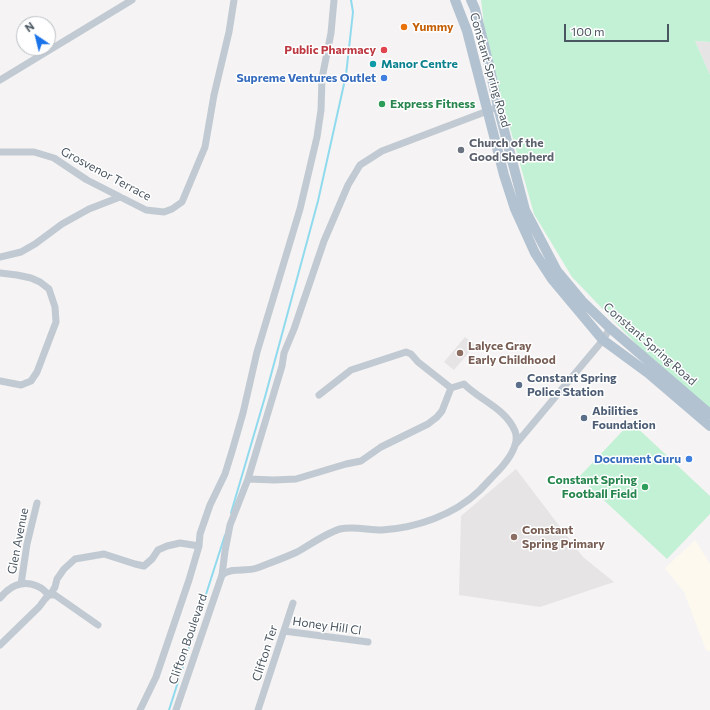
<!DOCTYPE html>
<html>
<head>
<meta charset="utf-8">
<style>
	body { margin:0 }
	#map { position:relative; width:710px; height:710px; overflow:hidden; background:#f5f3f3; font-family:Commissioner,sans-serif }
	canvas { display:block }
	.north { position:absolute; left:16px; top:16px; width:40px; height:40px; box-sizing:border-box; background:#fff; border:1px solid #b7bbc0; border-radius:50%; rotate:325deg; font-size:11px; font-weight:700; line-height:16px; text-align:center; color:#4a5661 }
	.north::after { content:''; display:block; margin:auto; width:14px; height:18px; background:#1a73e8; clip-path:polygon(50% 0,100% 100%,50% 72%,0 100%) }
	.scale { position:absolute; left:564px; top:24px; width:105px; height:18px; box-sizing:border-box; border:2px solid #4a5661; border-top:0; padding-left:5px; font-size:12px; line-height:14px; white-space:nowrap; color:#4a5661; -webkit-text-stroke:3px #fff; paint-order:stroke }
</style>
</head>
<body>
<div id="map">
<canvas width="710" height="710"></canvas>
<div class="north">N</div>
<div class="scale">100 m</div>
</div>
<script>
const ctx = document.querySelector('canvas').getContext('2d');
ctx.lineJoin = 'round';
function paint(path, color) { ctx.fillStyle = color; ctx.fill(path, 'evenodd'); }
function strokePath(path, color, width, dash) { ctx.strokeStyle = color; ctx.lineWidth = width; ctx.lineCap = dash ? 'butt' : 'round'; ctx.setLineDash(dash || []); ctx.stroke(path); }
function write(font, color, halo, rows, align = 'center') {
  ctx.font = font + ' Commissioner,sans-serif'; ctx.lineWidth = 3; ctx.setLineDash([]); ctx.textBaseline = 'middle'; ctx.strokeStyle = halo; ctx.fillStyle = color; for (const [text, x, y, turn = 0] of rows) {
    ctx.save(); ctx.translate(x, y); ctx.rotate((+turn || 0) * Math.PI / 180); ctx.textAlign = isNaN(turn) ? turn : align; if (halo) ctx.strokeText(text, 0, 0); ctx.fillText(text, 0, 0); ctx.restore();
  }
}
const commercial = new Path2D(`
	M 695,540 L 710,564 L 710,651 L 706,650 L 684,592 L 665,568 Z`);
const education = new Path2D(`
	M 695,41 L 710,42 L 710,75 Z
	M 465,337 L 475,345 L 454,370 L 444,362 Z
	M 516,469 L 583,557 L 614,582 L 540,607 L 459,595 L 461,516 Z`);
const green = new Path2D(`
	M 481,0 L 710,0 L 710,42 L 695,41 L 710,75 L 710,413 L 663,372 L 572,277 L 534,214 L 508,121 L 489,65 Z
	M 631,422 L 710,496 L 710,514 L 667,559 L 579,477 Z`);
const stream = new Path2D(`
	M 231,513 L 265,397 L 318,201 L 346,75 L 353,12 L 351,0
	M 169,710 L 225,535`);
const street = new Path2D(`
	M 0,80 L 132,0
	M 0,152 L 34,152 L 54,158 L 87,180 L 146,210 L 164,212 L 172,209 L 182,202 L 205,147 L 214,95 L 229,32 L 234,0
	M 0,257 L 21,252 L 35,244 L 62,224 L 89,209 L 120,197
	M 0,273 L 17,275 L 31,278 L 40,282 L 49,289 L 55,307 L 56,322 L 37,372 L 31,381 L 21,385 L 0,381
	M 515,445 L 603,340 L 610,328
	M 248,479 L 274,480 L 296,479 L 346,464 L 361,461 L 381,447 L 428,424 L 437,417 L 442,411 L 451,388
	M 222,575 C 231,567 246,572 257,568 C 270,563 284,558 297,552 C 308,546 328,532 340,529 C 353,526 368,530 382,530 C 416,528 454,515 479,491 C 486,484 493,476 500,469 C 508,460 520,444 515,431 C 505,408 481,401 464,384 L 451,388 L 418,362 L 411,354 L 406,352 L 351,370 L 319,395
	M 21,584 L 27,544 L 37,503
	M 48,595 L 55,595 L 98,625
	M 0,598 C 5,592 13,585 21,584 C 31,582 43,587 48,595
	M 284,631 L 368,642
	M 0,645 L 39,607 L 45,599 L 52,592 L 55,587 L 57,579 L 64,569 L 75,559 L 104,554 L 135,564 L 144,566 L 152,559 L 158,550 L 167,546 L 180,543 L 199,546
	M 140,710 L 156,677 L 189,580 L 199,546 L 200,534 L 210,505 L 225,474 L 233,448 L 243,413 L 257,352 L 300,209 L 317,137 L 321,110 L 322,78 L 331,33 L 334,0
	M 176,710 L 222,575 L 225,551 L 230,525 L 248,479 L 282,366 L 284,353 L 294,329 L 324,241 L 348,185 L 360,165 L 382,151 L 498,107
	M 258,710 L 293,603`);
const primary = new Path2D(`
	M 455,0 L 467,31 L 504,175 L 515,209 L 535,253 L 552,279 L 603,340 L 648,373 L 710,426
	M 471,0 L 475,9 L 489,65 L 498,107 L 525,210 L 557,271 L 582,301 L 610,328 L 710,414`);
const markers = [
	[404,27,4,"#e8710a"],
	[384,50,4,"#e0444e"],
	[373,64,4,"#0f9aa8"],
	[384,78,4,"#3f7fe0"],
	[382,104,4,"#2e9e5b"],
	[461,150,4,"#6b7280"],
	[460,353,4,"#8d6e63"],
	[519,385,4,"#5c6f8a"],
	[584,418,4,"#5c6f8a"],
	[689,459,4,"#3f7fe0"],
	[645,487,4,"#2e9e5b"],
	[514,537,4,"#8d6e63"]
];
const foodNames = [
	["Yummy",412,27]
];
const healthNames = [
	["Public Pharmacy",376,50]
];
const cultureNames = [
	["Manor Centre",381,64]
];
const streetNames = [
	["Constant Spring Road",490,70,74],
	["Grosvenor Terrace",106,174,28],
	["Constant Spring Road",650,344,41],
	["Glen Avenue",18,541,-79],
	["Honey Hill Cl",327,626,8],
	["Clifton Boulevard",188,639,-71],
	["Clifton Ter",265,653,-72]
];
const shopNames = [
	["Supreme Ventures Outlet",376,78],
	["Document Guru",681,459]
];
const leisureNames = [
	["Express Fitness",390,104],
	["Constant Spring",637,480,"right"],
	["Football Field",637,494,"right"]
];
const worshipNames = [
	["Church of the",469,143],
	["Good Shepherd",469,157]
];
const educationNames = [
	["Lalyce Gray",468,346],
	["Early Childhood",468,360],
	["Constant",522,530],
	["Spring Primary",522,544]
];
const serviceNames = [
	["Constant Spring",527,378],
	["Police Station",527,392],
	["Abilities",592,411],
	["Foundation",592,425]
];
paint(commercial, '#fdf9ef');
paint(education, '#e6e4e5');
paint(green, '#c3f1d5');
strokePath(stream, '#90daee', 2);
strokePath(street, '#c1cad2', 7);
strokePath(primary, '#b3c2d1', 10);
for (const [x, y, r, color] of markers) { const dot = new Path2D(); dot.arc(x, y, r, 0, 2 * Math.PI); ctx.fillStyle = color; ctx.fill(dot); strokePath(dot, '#fff', 1.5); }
write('bold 12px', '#c56008', '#fff', foodNames, 'left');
write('bold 12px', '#be3a42', '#fff', healthNames, 'right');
write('bold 12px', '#0d838f', '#fff', cultureNames, 'left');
write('12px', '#4a5661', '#fff', streetNames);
write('bold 12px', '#366cbe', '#fff', shopNames, 'right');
write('bold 12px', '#27864d', '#fff', leisureNames, 'left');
write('bold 12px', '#5b616d', '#fff', worshipNames, 'left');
write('bold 12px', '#785e54', '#fff', educationNames, 'left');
write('bold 12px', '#4e5e75', '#fff', serviceNames, 'left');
</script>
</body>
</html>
